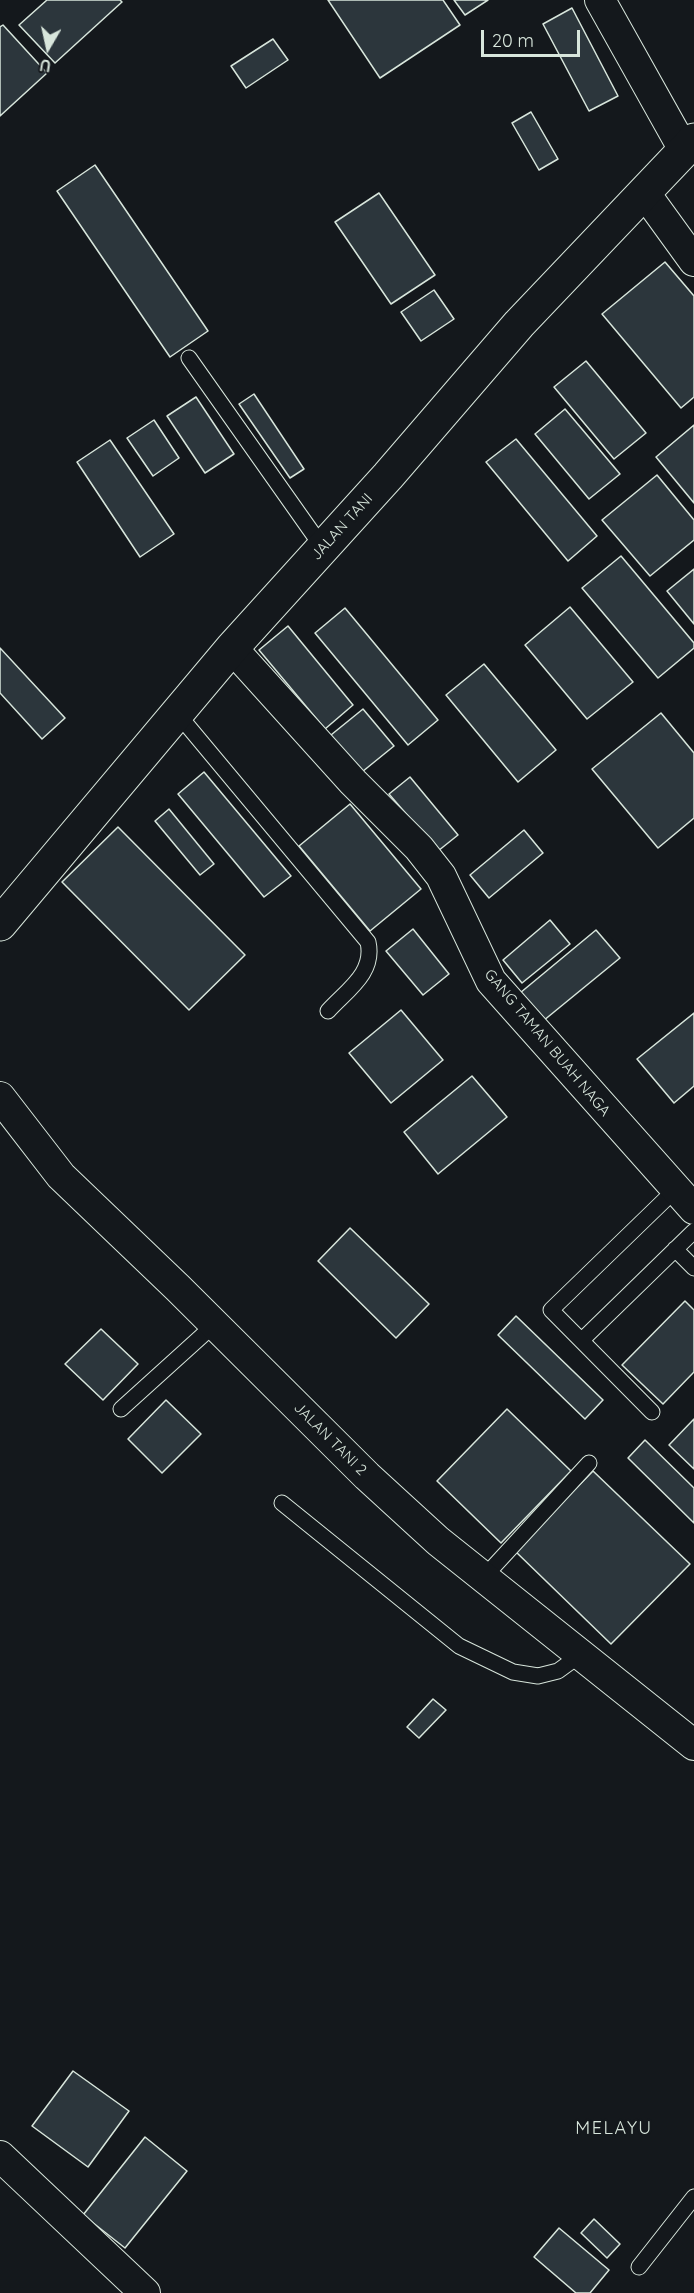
<!DOCTYPE html>
<html>
<head>
<meta charset="utf-8">
<style>
	body { margin:0 }
	#map { position:relative; width:694px; height:2293px; overflow:hidden; background:#14181c; font-family:Quicksand,sans-serif }
	canvas { display:block }
	.north { position:absolute; left:18px; top:18px; width:60px; height:60px; -webkit-text-stroke:4px #14181c; paint-order:stroke; rotate:189deg; font-size:16px; font-weight:700; line-height:24px; text-align:center; color:#d8e6dc }
	.north::after { content:''; display:block; margin:auto; width:21px; height:27px; background:#d8e6dc; clip-path:polygon(50% 0,100% 100%,50% 72%,0 100%) }
	.scale { position:absolute; left:481px; top:30px; width:99px; height:27px; box-sizing:border-box; border:3px solid #d8e6dc; border-top:0; padding-left:8px; font-size:18px; line-height:21px; white-space:nowrap; color:#d8e6dc; -webkit-text-stroke:4px #14181c; paint-order:stroke }
</style>
</head>
<body>
<div id="map">
<canvas width="694" height="2293"></canvas>
<div class="north">U</div>
<div class="scale">20 m</div>
</div>
<script>
const ctx = document.querySelector('canvas').getContext('2d');
ctx.lineJoin = 'round';
function paint(path, color) { ctx.fillStyle = color; ctx.fill(path, 'evenodd'); }
function strokePath(path, color, width, dash) { ctx.strokeStyle = color; ctx.lineWidth = width; ctx.lineCap = dash ? 'butt' : 'round'; ctx.setLineDash(dash || []); ctx.stroke(path); }
function write(font, color, halo, rows, align = 'center') {
  ctx.font = font + ' Quicksand,sans-serif'; ctx.lineWidth = 4.5; ctx.setLineDash([]); ctx.textBaseline = 'middle'; ctx.strokeStyle = halo; ctx.fillStyle = color; for (const [text, x, y, turn = 0] of rows) {
    ctx.save(); ctx.translate(x, y); ctx.rotate((+turn || 0) * Math.PI / 180); ctx.textAlign = isNaN(turn) ? turn : align; if (halo) ctx.strokeText(text, 0, 0); ctx.fillText(text, 0, 0); ctx.restore();
  }
}
const building = new Path2D(`
	M 47,0 L 120,0 L 122,2 L 55,63 L 19,25 Z
	M 328,0 L 443,0 L 460,25 L 380,78 Z
	M 454,0 L 488,0 L 465,15 Z
	M 572,8 L 618,96 L 589,111 L 543,24 Z
	M 3,25 L 47,73 L 0,116 L 0,27 Z
	M 273,39 L 288,60 L 246,88 L 231,66 Z
	M 531,112 L 558,159 L 539,170 L 512,123 Z
	M 95,165 L 208,331 L 170,357 L 57,191 Z
	M 379,193 L 435,275 L 391,304 L 335,222 Z
	M 665,262 L 694,296 L 694,397 L 681,408 L 602,314 Z
	M 434,290 L 454,319 L 421,341 L 401,312 Z
	M 586,361 L 646,433 L 614,459 L 554,387 Z
	M 254,394 L 304,469 L 290,478 L 239,404 Z
	M 196,397 L 234,454 L 205,473 L 167,416 Z
	M 565,409 L 620,474 L 589,499 L 535,434 Z
	M 154,420 L 179,458 L 153,476 L 127,438 Z
	M 694,425 L 694,503 L 656,457 Z
	M 516,439 L 597,536 L 568,561 L 486,462 Z
	M 110,440 L 174,534 L 140,557 L 77,462 Z
	M 657,475 L 694,520 L 694,540 L 650,576 L 602,520 Z
	M 621,556 L 694,643 L 694,648 L 658,678 L 582,588 Z
	M 694,569 L 694,624 L 667,591 Z
	M 570,607 L 633,682 L 587,719 L 525,645 Z
	M 345,608 L 438,720 L 408,745 L 315,633 Z
	M 288,626 L 353,705 L 325,729 L 259,650 Z
	M 0,648 L 65,718 L 42,739 L 0,693 Z
	M 484,664 L 556,750 L 518,782 L 446,695 Z
	M 363,709 L 394,746 L 357,776 L 326,739 Z
	M 661,713 L 694,753 L 694,818 L 658,848 L 592,769 Z
	M 204,772 L 291,876 L 264,897 L 178,794 Z
	M 410,777 L 458,835 L 438,851 L 389,794 Z
	M 350,804 L 421,889 L 370,931 L 299,846 Z
	M 169,809 L 214,864 L 200,875 L 155,821 Z
	M 118,827 L 245,955 L 189,1010 L 62,882 Z
	M 524,830 L 543,853 L 489,898 L 470,875 Z
	M 550,920 L 570,944 L 522,983 L 503,960 Z
	M 413,929 L 449,974 L 423,995 L 386,951 Z
	M 596,930 L 620,958 L 543,1021 L 520,993 Z
	M 401,1010 L 443,1060 L 391,1103 L 349,1053 Z
	M 694,1013 L 694,1086 L 674,1103 L 637,1059 Z
	M 472,1076 L 507,1117 L 438,1174 L 404,1132 Z
	M 350,1228 L 429,1304 L 396,1338 L 318,1261 Z
	M 685,1301 L 694,1310 L 694,1372 L 663,1404 L 622,1365 Z
	M 516,1316 L 603,1400 L 585,1419 L 498,1335 Z
	M 101,1329 L 138,1364 L 103,1400 L 65,1364 Z
	M 166,1400 L 201,1434 L 162,1473 L 128,1439 Z
	M 507,1409 L 571,1471 L 501,1543 L 437,1481 Z
	M 694,1419 L 694,1469 L 669,1445 Z
	M 645,1440 L 694,1488 L 694,1523 L 628,1458 Z
	M 593,1471 L 690,1564 L 611,1644 L 515,1551 Z
	M 433,1699 L 446,1710 L 419,1738 L 407,1727 Z
	M 73,2071 L 129,2111 L 88,2167 L 32,2126 Z
	M 145,2137 L 187,2171 L 125,2248 L 83,2215 Z
	M 594,2219 L 620,2244 L 607,2258 L 581,2233 Z
	M 559,2228 L 609,2270 L 590,2293 L 576,2293 L 534,2257 Z`);
const lane = new Path2D(`
	M 189,358 L 323,548
	M 177,713 L 368,942 C 375,973 347,990 328,1011
	M 675,1249 L 694,1268
	M 582,1340 L 694,1231
	M 121,1409 L 215,1324
	M 652,1412 L 551,1310 L 676,1189
	M 282,1503 L 459,1646 L 513,1672 L 538,1676 L 558,1671 L 580,1655
	M 484,1577 L 589,1463
	M 639,2267 L 694,2197`);
const street = new Path2D(`
	M 600,0 L 684,150
	M 644,192 L 694,261
	M 232,648 L 353,782 L 419,848 L 441,876 L 491,981 L 694,1209
	M 0,1097 L 61,1176 L 178,1288 L 367,1476 L 438,1541 L 694,1745
	M 0,2156 L 145,2293`);
const highway = new Path2D(`
	M 0,924 L 232,648 L 388,476 L 519,324 L 694,140`);
const streetNames = [
	["JALAN TANI",342,527,-48],
	["GANG TAMAN BUAH NAGA",547,1043,50],
	["JALAN TANI 2",330,1439,45]
];
const quarterNames = [
	["MELAYU",614,2129]
];
paint(building, '#2c363c');
strokePath(building, '#d8e6dc', 1.5);
strokePath(lane, '#d8e6dc', 17);
strokePath(street, '#d8e6dc', 32);
strokePath(highway, '#d8e6dc', 35);
strokePath(lane, '#14181c', 15);
strokePath(street, '#14181c', 30);
strokePath(highway, '#14181c', 33);
write('15px', '#d8e6dc', '#14181c', streetNames);
ctx.letterSpacing = '1.5px';
write('18px', '#d8e6dc', '#14181c', quarterNames);
ctx.letterSpacing = '0px';
</script>
</body>
</html>
